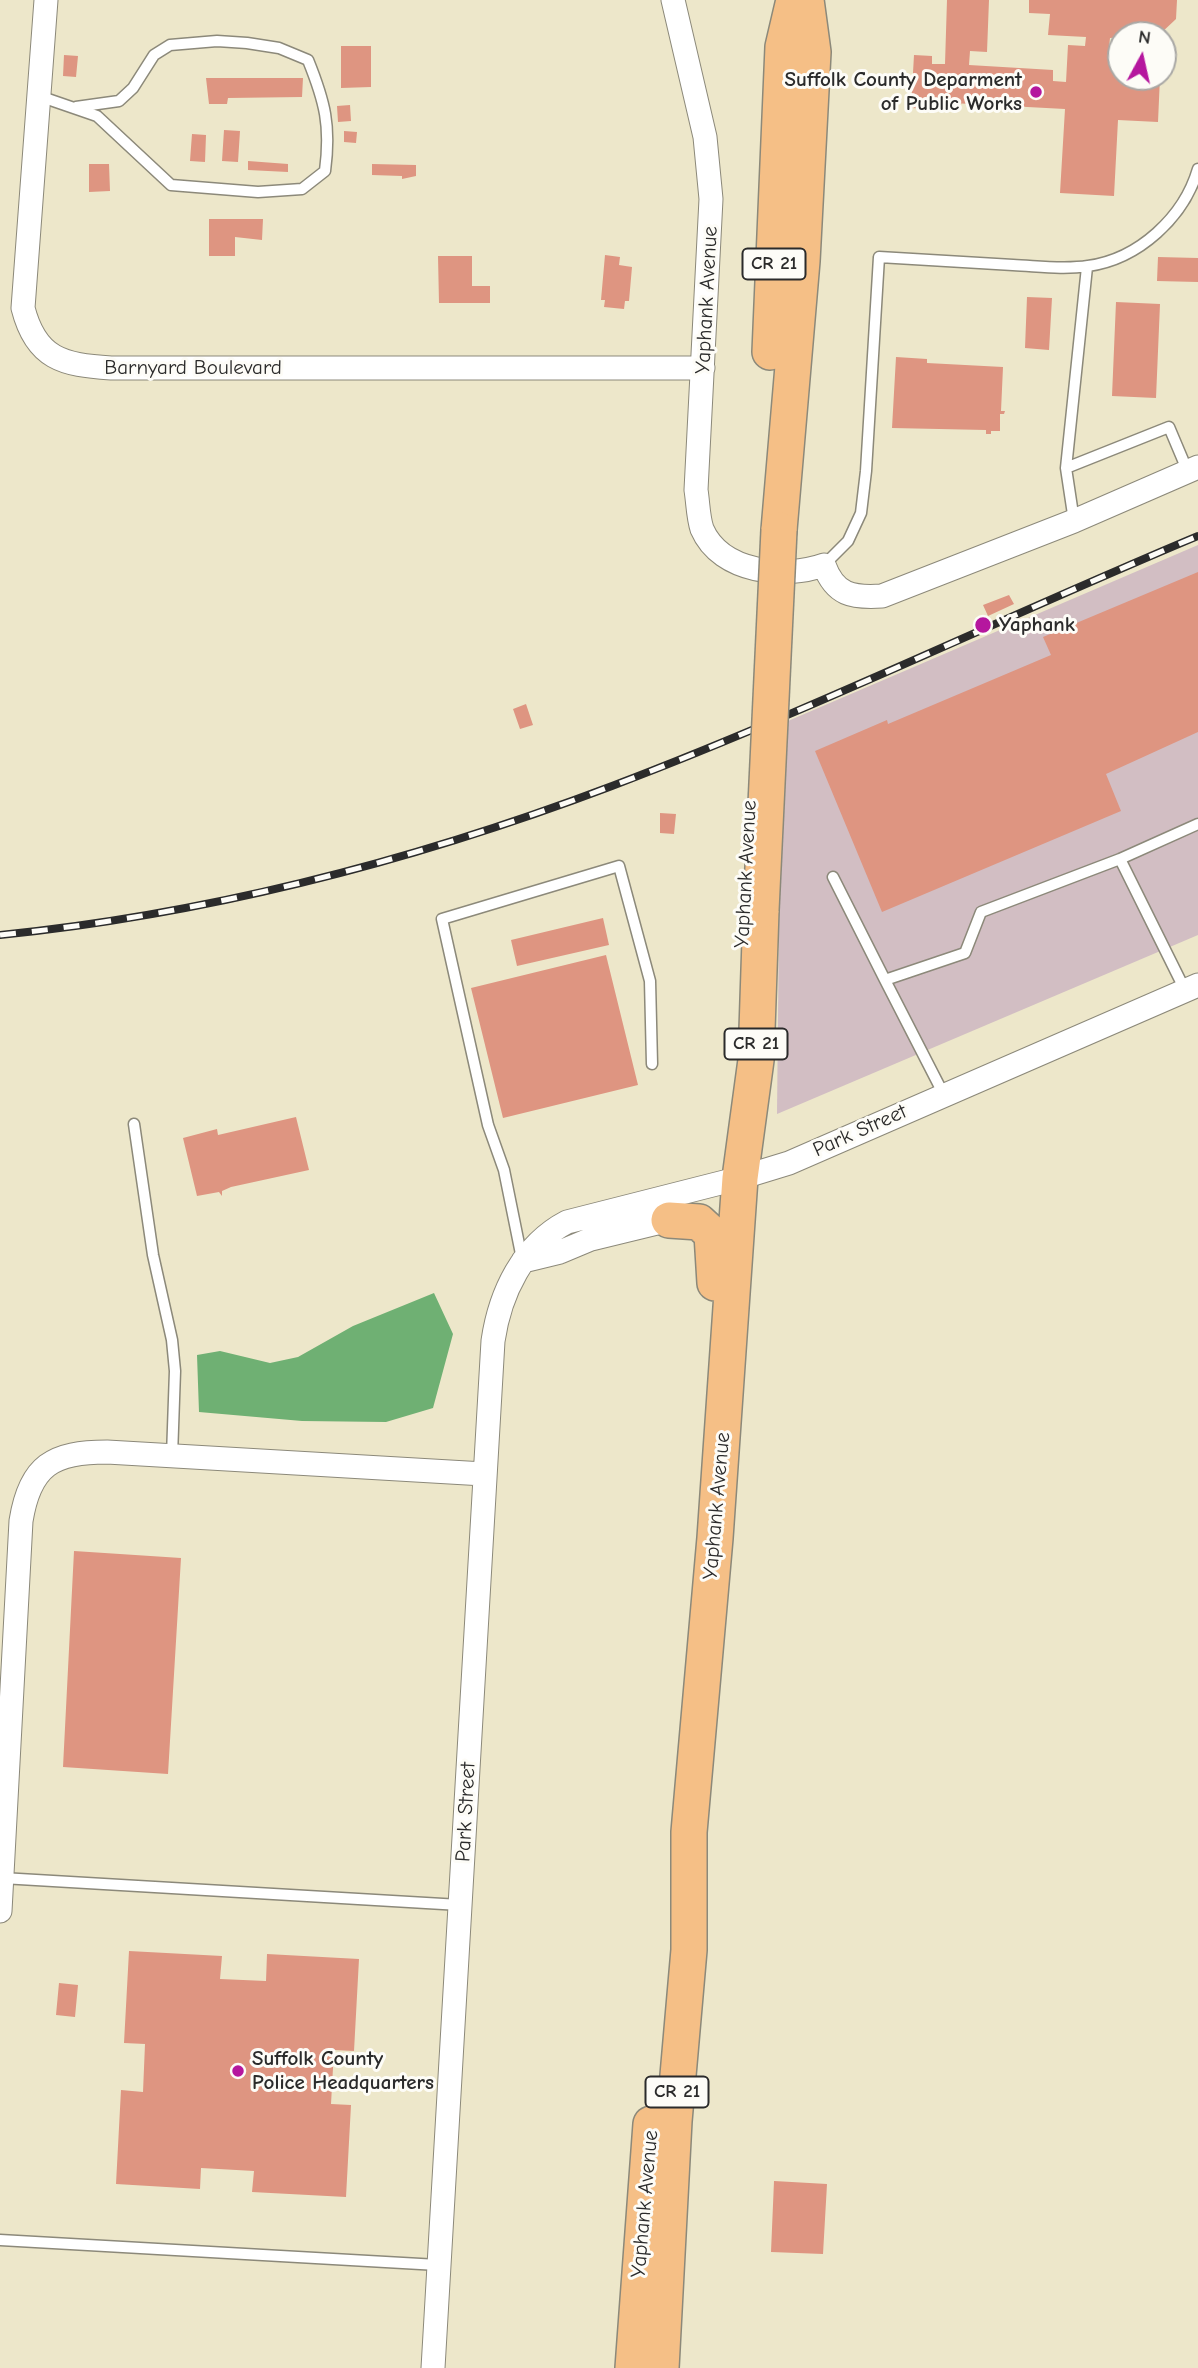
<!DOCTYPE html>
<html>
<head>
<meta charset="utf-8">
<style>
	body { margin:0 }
	#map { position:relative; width:1198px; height:2368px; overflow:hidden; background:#ede7ca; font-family:"Comic Neue",sans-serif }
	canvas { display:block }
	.north { position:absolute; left:1107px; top:21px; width:70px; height:70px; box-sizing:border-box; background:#fdfcf7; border:2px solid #a9a8a5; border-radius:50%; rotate:8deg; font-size:19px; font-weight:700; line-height:28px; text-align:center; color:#2b2b2b }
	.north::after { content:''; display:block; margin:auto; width:24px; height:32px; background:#b5179e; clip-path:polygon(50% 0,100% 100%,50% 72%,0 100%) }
</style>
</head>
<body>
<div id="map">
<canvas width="1198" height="2368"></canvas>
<div class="north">N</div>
</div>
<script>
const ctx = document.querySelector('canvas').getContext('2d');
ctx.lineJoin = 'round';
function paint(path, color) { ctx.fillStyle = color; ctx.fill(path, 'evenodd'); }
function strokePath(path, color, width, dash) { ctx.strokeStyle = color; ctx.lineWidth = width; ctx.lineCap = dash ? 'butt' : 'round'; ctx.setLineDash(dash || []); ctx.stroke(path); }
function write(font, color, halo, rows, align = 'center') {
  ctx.font = font + ' "Comic Neue",sans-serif'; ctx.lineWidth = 6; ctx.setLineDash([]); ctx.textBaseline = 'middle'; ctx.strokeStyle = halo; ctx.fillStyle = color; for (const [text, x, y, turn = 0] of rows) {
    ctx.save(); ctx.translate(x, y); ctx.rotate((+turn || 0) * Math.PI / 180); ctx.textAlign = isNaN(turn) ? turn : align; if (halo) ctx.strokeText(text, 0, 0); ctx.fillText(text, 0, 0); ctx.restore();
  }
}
const industrial = new Path2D(`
	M 1198,545 L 1198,935 L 777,1114 L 781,724 Z`);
const forest = new Path2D(`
	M 434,1293 L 453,1334 L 433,1408 L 386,1422 L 302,1421 L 199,1412 L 197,1355 L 220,1351 L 270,1363 L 298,1357 L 353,1326 Z`);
const building = new Path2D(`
	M 947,0 L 989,0 L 987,52 L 970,51 L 969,65 L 1053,70 L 1053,81 L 1066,82 L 1068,45 L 1085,46 L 1086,37 L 1048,35 L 1050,14 L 1029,13 L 1029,0 L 1177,0 L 1176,19 L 1159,35 L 1110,38 L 1109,47 L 1121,47 L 1121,77 L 1160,77 L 1158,122 L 1118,120 L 1114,196 L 1060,193 L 1065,109 L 933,102 L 932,109 L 911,108 L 914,55 L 932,56 L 932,64 L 945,64 Z
	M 341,46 L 371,46 L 371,87 L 341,88 Z
	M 64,55 L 78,56 L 76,77 L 63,76 Z
	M 206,78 L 303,78 L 302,97 L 228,98 L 227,104 L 209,104 Z
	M 350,105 L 351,121 L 338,122 L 337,106 Z
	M 224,130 L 240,131 L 238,162 L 222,161 Z
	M 344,131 L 357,132 L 356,143 L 344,142 Z
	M 192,134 L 206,135 L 205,162 L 190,161 Z
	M 248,161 L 288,164 L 288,172 L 248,170 Z
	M 89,164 L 109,164 L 110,191 L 89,192 Z
	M 372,164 L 416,165 L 416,176 L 402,179 L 402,176 L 372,175 Z
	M 209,219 L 263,219 L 262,240 L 235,237 L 235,256 L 209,256 Z
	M 605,255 L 620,257 L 619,265 L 632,267 L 629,301 L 625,301 L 624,309 L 604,307 L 605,300 L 601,300 Z
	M 438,256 L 472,256 L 472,286 L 490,286 L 490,303 L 439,303 Z
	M 1158,257 L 1198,258 L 1198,282 L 1157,281 Z
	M 1027,297 L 1052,298 L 1049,350 L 1025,348 Z
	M 1116,302 L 1160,304 L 1156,398 L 1112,396 Z
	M 896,357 L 927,359 L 927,363 L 1003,367 L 1001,411 L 1005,411 L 1004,414 L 1000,414 L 1000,431 L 991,431 L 991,434 L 986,434 L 986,430 L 892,428 Z
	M 1198,572 L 1198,732 L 1106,774 L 1121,811 L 882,912 L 815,751 L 887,720 L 888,724 L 1051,655 L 1043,637 Z
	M 1009,595 L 1014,604 L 988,616 L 983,605 Z
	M 526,704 L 533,725 L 520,729 L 513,709 Z
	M 660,813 L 676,814 L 674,834 L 660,833 Z
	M 603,918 L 609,945 L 517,966 L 511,940 Z
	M 606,955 L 638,1085 L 503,1118 L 471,988 Z
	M 296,1117 L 309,1170 L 231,1187 L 222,1191 L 222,1196 L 219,1192 L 197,1196 L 183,1138 L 217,1129 L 218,1135 Z
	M 74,1551 L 181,1558 L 168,1774 L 63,1767 Z
	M 129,1951 L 222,1956 L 220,1979 L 266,1981 L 267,1954 L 359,1959 L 354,2051 L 334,2050 L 331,2104 L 351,2105 L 346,2197 L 252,2192 L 254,2171 L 201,2168 L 200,2189 L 116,2184 L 121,2090 L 143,2092 L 145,2044 L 124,2043 Z
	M 59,1983 L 78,1985 L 75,2017 L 56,2015 Z
	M 774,2181 L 827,2184 L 823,2254 L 771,2252 Z`);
const lane = new Path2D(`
	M 39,96 L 97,116 L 171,185 L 258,192 L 302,189 L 325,171 C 331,126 325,102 308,60 L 279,48 L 247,43 L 217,41 L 170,45 L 154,55 L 133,88 L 119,101 L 76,107
	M 1066,468 L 1169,427 L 1188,472
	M 1074,521 L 1066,468 L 1087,267
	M 824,565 L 848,541 L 861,513 L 866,471 L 879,257 C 923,260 968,262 1013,265 C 1037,266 1063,270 1088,266 C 1139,259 1184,217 1198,169
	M 1120,859 L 1185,990
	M 833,877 L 885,980
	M 944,1095 L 885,980 L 965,953 L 981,912 L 1120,859 L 1198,824
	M 134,1124 L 153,1255 L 172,1340 L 175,1371 L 172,1456
	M 522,1259 L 504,1170 L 488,1125 L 442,919 L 619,866 L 650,981 L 652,1064
	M 2,1878 L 460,1905
	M 0,2240 L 438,2265`);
const street = new Path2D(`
	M 46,0 L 23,308 C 36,359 63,365 111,368 L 703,368
	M 673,0 L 705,137 L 711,199 L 696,490 C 698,502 698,517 702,529 C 721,573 785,579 824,565 C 835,595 852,598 882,596 L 1074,521 L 1198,467
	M 523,1261 L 560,1252 L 591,1239 L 669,1220
	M 0,1911 L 21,1521 C 30,1465 53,1452 107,1452 L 484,1474
	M 433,2368 L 493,1341 C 500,1293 523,1245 567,1222 L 740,1178 L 789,1163 L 1198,985`);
const primary = new Path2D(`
	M 770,352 L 783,47 L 794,0
	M 779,530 L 802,261 L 813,52 L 806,0
	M 669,1220 L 699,1222 L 712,1234 L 715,1283
	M 633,2368 L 651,2124
	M 661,2368 L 674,2121 L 689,1950 L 689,1832 L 715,1538 L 740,1178 L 756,1060 L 761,910`);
const rail = new Path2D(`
	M 0,935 C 209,914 416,860 612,786 C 810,711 1002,618 1198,536`);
const primaryBridge = new Path2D(`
	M 761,910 L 779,530`);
const markers = [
	[1036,92,7,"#b5179e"],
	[983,625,9,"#b5179e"],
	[238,2071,7,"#b5179e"]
];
const shields = [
	[774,264,63],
	[756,1044,63],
	[677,2092,63]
];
const shieldNames = [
	["CR 21",774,264],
	["CR 21",756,1044],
	["CR 21",677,2092]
];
const poiNames = [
	["Suffolk County Deparment",1022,80,"right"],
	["of Public Works",1022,104,"right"],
	["Yaphank",999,625],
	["Suffolk County",252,2059],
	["Police Headquarters",252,2083]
];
const streetNames = [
	["Yaphank Avenue",707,300,-87],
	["Barnyard Boulevard",193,368],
	["Yaphank Avenue",746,874,-87],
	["Park Street",860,1131,-24],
	["Yaphank Avenue",717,1506,-85],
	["Park Street",466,1812,-87],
	["Yaphank Avenue",645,2204,-85]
];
paint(industrial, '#d2bec3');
paint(forest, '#6fb073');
paint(building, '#de9581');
strokePath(lane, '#8c897a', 13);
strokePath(street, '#8c897a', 25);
strokePath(primary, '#8c897a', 38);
strokePath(lane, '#fff', 10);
strokePath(street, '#fff', 23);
strokePath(primary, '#f5bf86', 35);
strokePath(rail, '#2b2b2b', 8);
strokePath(rail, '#fdfcf7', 5, [16]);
strokePath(primaryBridge, '#8c897a', 38, []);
strokePath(primaryBridge, '#f5bf86', 35);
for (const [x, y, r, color] of markers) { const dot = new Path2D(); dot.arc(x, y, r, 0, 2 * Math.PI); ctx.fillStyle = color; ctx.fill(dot); strokePath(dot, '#fdfcf7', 2.5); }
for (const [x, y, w] of shields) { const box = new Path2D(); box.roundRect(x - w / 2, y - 15.5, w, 31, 5); ctx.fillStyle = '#fdfcf7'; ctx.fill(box); strokePath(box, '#2b2b2b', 2); }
write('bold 19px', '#2b2b2b', null, shieldNames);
write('bold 21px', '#2b2b2b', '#fdfcf7', poiNames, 'left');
write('21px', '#2b2b2b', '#fdfcf7', streetNames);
</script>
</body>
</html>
